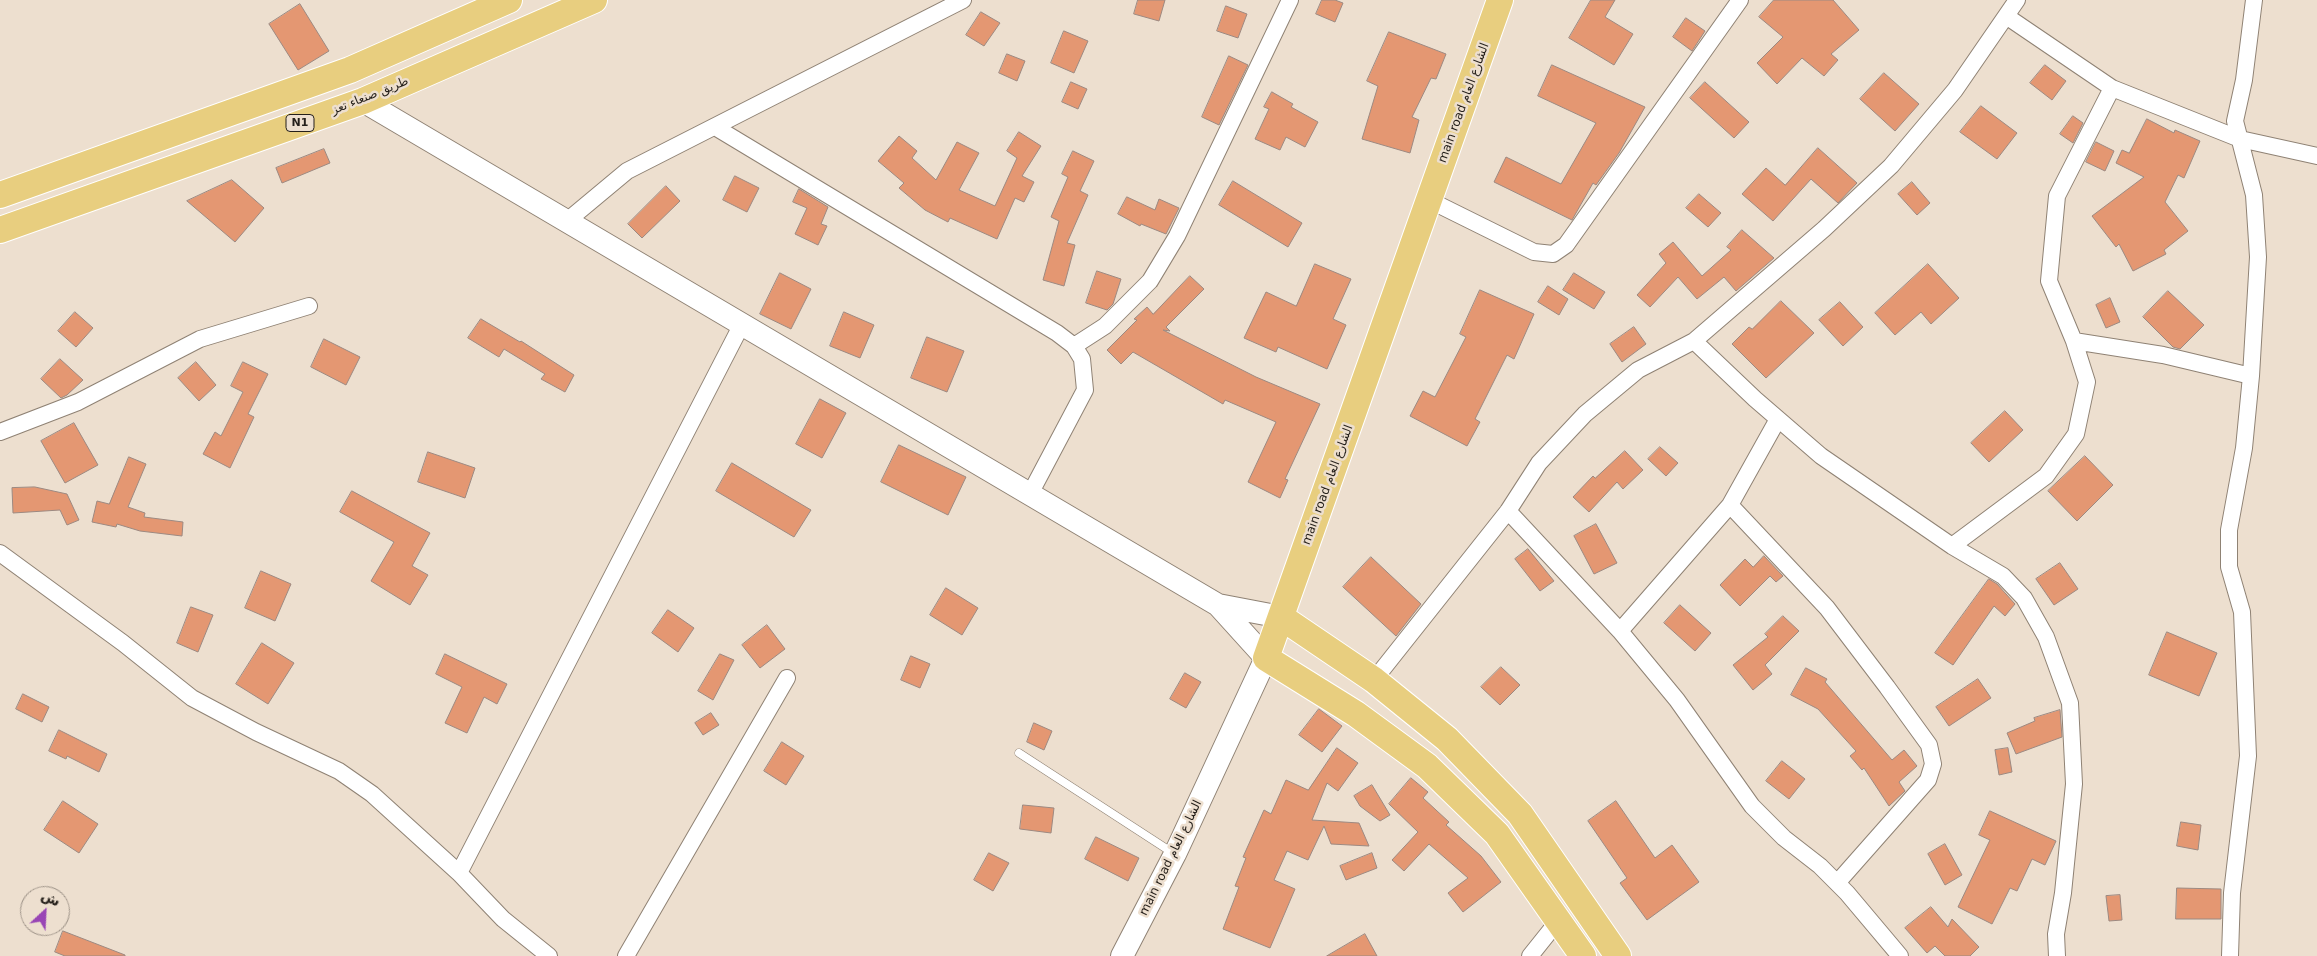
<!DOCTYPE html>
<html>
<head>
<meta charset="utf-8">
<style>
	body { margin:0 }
	#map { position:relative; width:2317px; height:956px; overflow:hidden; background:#eddfcf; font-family:"DejaVu Sans",Cairo,sans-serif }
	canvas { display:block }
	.north { position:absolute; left:20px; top:886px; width:50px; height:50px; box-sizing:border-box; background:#eddfcf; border:1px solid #9d9287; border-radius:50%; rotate:25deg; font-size:14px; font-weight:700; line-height:20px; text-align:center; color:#241f1a }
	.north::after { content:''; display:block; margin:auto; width:18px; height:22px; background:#9946b5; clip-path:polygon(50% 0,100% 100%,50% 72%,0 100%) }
</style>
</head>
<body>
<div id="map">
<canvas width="2317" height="956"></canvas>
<div class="north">ش</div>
</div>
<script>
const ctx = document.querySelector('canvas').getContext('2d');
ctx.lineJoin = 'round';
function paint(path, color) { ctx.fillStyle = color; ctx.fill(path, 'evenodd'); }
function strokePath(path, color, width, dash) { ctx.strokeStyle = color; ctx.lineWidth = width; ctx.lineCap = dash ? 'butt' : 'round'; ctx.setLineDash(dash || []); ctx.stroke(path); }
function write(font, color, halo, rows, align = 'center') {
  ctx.font = font + ' "DejaVu Sans",Cairo,sans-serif'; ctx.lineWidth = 5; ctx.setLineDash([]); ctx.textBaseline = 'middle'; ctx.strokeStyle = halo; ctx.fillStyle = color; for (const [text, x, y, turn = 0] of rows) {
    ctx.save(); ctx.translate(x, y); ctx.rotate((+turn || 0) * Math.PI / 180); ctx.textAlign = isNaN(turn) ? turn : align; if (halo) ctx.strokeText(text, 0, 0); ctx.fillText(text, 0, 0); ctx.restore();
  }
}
const building = new Path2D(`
	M 1138,0 L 1165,0 L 1159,21 L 1134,14 Z
	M 1322,0 L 1335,0 L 1343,3 L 1335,22 L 1316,14 Z
	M 1591,0 L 1615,0 L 1605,17 L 1633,34 L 1614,65 L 1569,38 Z
	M 1774,0 L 1833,0 L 1859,30 L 1831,54 L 1838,60 L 1824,76 L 1802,58 L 1777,84 L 1757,63 L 1783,37 L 1759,17 Z
	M 300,4 L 329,51 L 298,70 L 269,24 Z
	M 1226,6 L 1247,14 L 1238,38 L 1217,31 Z
	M 981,12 L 1000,23 L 984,46 L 966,35 Z
	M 1686,18 L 1705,31 L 1692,51 L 1673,37 Z
	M 1064,31 L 1088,41 L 1074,73 L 1051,63 Z
	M 1389,32 L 1446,54 L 1436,79 L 1431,78 L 1412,117 L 1419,120 L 1410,153 L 1362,139 L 1378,86 L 1367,81 Z
	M 1007,54 L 1025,61 L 1017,81 L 999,73 Z
	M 1229,56 L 1248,65 L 1219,125 L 1202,117 Z
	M 1552,65 L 1645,107 L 1619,153 L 1596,185 L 1593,183 L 1572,220 L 1494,182 L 1506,157 L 1561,184 L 1596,123 L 1538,96 Z
	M 2045,65 L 2066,81 L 2052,100 L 2030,83 Z
	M 1884,73 L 1919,104 L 1895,131 L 1860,99 Z
	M 1071,82 L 1087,89 L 1078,109 L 1062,102 Z
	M 1705,82 L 1749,122 L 1734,138 L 1690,98 Z
	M 1272,92 L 1293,104 L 1291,107 L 1318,122 L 1305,147 L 1286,137 L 1280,150 L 1255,139 L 1269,109 L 1264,107 Z
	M 1981,106 L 2017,133 L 1997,159 L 1960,132 Z
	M 2073,116 L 2083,123 L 2073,143 L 2060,134 Z
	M 2147,119 L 2174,133 L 2175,130 L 2200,141 L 2184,178 L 2178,175 L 2165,202 L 2188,231 L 2164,250 L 2166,254 L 2133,271 L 2119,244 L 2116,247 L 2092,216 L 2144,177 L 2116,163 L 2122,150 L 2129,153 Z
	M 1019,132 L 1041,146 L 1022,176 L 1034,182 L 1024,202 L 1015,198 L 997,239 L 950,218 L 948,222 L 925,210 L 899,188 L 904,183 L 878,161 L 899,136 L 917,151 L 912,158 L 936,180 L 957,142 L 979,153 L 959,190 L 995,206 L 1017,158 L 1007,151 Z
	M 2096,142 L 2114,151 L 2105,171 L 2086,162 Z
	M 1818,148 L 1857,183 L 1838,203 L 1811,179 L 1773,221 L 1742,194 L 1766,168 L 1785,185 Z
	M 324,149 L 330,163 L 282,183 L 276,168 Z
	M 1073,151 L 1094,161 L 1080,191 L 1088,195 L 1067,243 L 1075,245 L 1064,286 L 1043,280 L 1059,221 L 1051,217 L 1068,177 L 1062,174 Z
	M 735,176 L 759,188 L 747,212 L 723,200 Z
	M 232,180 L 264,208 L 235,242 L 187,201 Z
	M 1233,181 L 1302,223 L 1288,247 L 1219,205 Z
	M 1912,182 L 1930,203 L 1917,215 L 1898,194 Z
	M 666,186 L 680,201 L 642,238 L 628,224 Z
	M 799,189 L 828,207 L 821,224 L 827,226 L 818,245 L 795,234 L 807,208 L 793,202 Z
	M 1699,194 L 1721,213 L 1708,227 L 1686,208 Z
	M 1127,197 L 1155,210 L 1159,199 L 1179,208 L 1166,234 L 1141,224 L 1140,226 L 1118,214 Z
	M 1742,230 L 1774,258 L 1736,291 L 1724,277 L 1697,299 L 1678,277 L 1650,307 L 1637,295 L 1666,263 L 1659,254 L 1673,242 L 1702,276 L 1731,250 L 1727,247 Z
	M 1315,264 L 1351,279 L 1333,319 L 1346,325 L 1327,369 L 1278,347 L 1276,352 L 1244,338 L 1266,292 L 1296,306 Z
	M 1928,264 L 1959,298 L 1931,324 L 1921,312 L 1895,335 L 1875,313 Z
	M 1097,271 L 1121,279 L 1113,304 L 1107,310 L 1086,303 Z
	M 780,273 L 811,289 L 791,329 L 760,314 Z
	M 1574,273 L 1605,292 L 1594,309 L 1563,290 Z
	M 1190,276 L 1204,289 L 1166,327 L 1170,331 L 1163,330 L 1256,377 L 1320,404 L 1285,479 L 1288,480 L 1280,498 L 1248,482 L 1276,422 L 1225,400 L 1223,404 L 1133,352 L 1121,364 L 1107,350 L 1137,320 L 1134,319 L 1147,307 L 1153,314 Z
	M 1548,286 L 1568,299 L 1559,315 L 1538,302 Z
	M 1480,290 L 1534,314 L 1514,359 L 1507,355 L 1475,419 L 1480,422 L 1467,446 L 1410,416 L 1423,391 L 1435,397 L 1466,337 L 1460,334 Z
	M 2168,291 L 2204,325 L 2180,349 L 2173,347 L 2143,317 Z
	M 2110,298 L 2120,322 L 2106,328 L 2096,305 Z
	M 1781,301 L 1814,333 L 1766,378 L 1732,344 L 1749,327 L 1752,329 Z
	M 1840,302 L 1863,327 L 1843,346 L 1819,320 Z
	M 75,312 L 93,328 L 76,347 L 58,331 Z
	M 844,312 L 874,325 L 860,358 L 830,346 Z
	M 481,319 L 520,342 L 521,341 L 574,375 L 565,392 L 541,379 L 545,374 L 504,349 L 499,357 L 468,338 Z
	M 1634,327 L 1646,344 L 1622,362 L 1610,344 Z
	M 927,337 L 964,351 L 947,392 L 911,378 Z
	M 324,339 L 360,357 L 346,385 L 311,367 Z
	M 60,359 L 83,380 L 67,395 L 61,398 L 41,379 Z
	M 196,362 L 216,385 L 199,401 L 178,378 Z
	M 243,362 L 268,374 L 248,414 L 254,417 L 230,468 L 203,454 L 215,432 L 221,436 L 243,392 L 231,386 Z
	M 820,399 L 846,413 L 822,458 L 796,444 Z
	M 2005,411 L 2023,430 L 1989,462 L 1971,443 Z
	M 74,423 L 98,465 L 65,483 L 41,441 Z
	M 899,445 L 966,477 L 948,515 L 881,482 Z
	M 1660,447 L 1678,463 L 1666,476 L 1648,459 Z
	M 1625,451 L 1643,470 L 1623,489 L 1617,482 L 1589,512 L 1573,497 L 1593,476 L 1595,478 Z
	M 428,452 L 475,468 L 465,498 L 418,482 Z
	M 2085,456 L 2113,485 L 2077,521 L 2048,491 Z
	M 129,457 L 146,464 L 128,507 L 145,513 L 144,517 L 183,522 L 182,536 L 140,531 L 117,524 L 116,527 L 92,522 L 97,501 L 109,504 Z
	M 732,463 L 811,510 L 794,537 L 716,491 Z
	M 35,487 L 67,494 L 79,520 L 67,525 L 60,510 L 13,513 L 12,488 Z
	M 352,491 L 430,533 L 412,566 L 428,575 L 410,605 L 371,581 L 394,542 L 340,512 Z
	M 1596,524 L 1617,563 L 1594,574 L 1574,536 Z
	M 1528,549 L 1554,581 L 1540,591 L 1515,559 Z
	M 1764,556 L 1783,576 L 1776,582 L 1770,576 L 1740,606 L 1720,585 L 1745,559 L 1753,567 Z
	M 1371,557 L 1421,604 L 1396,636 L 1343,587 Z
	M 2060,563 L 2078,589 L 2054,605 L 2036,579 Z
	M 261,571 L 291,584 L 275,621 L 245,608 Z
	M 1989,579 L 1997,584 L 2015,604 L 2005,616 L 1994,606 L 1953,665 L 1935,653 Z
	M 946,588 L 978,608 L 962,635 L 930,615 Z
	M 1680,605 L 1711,633 L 1695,651 L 1664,623 Z
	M 191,607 L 213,615 L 198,652 L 177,643 Z
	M 668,610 L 694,628 L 678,652 L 652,633 Z
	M 1783,616 L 1799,631 L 1765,665 L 1772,674 L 1753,690 L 1733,665 L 1768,637 L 1765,634 Z
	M 767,625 L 785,649 L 760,668 L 742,645 Z
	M 2167,632 L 2217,653 L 2199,696 L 2149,675 Z
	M 262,643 L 294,663 L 268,704 L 236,684 Z
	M 445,654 L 507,684 L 497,704 L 484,697 L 467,733 L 445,723 L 462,687 L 436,674 Z
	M 720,654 L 734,660 L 713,700 L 698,691 Z
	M 911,656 L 930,664 L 920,688 L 901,680 Z
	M 1501,667 L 1520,685 L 1500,705 L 1481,687 Z
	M 1806,668 L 1827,679 L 1825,682 L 1892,760 L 1904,750 L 1917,766 L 1899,782 L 1905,791 L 1889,806 L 1864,768 L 1862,770 L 1850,756 L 1856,751 L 1818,709 L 1791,695 Z
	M 1185,673 L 1201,682 L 1186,708 L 1170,699 Z
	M 1978,679 L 1991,698 L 1949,726 L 1936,707 Z
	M 23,694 L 49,707 L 42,722 L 16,709 Z
	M 1319,709 L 1342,726 L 1322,752 L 1299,735 Z
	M 2060,710 L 2062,737 L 2016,754 L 2007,733 L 2035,721 L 2034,718 Z
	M 711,713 L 719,725 L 703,735 L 695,723 Z
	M 1034,723 L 1052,731 L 1044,750 L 1027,742 Z
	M 59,730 L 107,754 L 99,772 L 67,756 L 66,759 L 49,751 Z
	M 782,742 L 804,756 L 786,785 L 764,771 Z
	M 1337,748 L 1358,763 L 1338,791 L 1327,783 L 1312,820 L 1359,823 L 1369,846 L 1331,844 L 1324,826 L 1308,860 L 1287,851 L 1274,880 L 1295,889 L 1270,948 L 1223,929 L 1239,887 L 1235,886 L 1246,858 L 1243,857 L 1264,810 L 1271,814 L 1286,780 L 1308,790 Z
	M 2008,748 L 2012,772 L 1999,775 L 1995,750 Z
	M 1782,761 L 1805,779 L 1789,799 L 1766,781 Z
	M 1411,778 L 1428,792 L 1423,798 L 1449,822 L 1446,825 L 1481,856 L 1501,882 L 1463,912 L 1448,893 L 1468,878 L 1429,844 L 1404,871 L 1392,860 L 1418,832 L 1389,804 Z
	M 1372,785 L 1390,815 L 1380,821 L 1360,806 L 1354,796 Z
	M 63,801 L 98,824 L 79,853 L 44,830 Z
	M 1616,801 L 1655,858 L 1672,845 L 1699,882 L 1647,920 L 1620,883 L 1627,878 L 1588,821 Z
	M 1023,805 L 1054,808 L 1051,833 L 1020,829 Z
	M 1990,811 L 2056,841 L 2045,865 L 2032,859 L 2017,891 L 2010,888 L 1992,924 L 1958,907 L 1990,840 L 1979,835 Z
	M 2181,822 L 2201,825 L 2198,850 L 2177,846 Z
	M 1096,837 L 1139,858 L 1128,881 L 1085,859 Z
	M 1945,844 L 1962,875 L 1945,885 L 1928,854 Z
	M 989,853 L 1009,863 L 993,891 L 974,880 Z
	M 1372,853 L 1377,868 L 1346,880 L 1340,866 Z
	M 2177,888 L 2221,889 L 2221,919 L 2176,919 Z
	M 2120,895 L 2122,920 L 2109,921 L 2106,896 Z
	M 1931,907 L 1948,927 L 1952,919 L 1979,947 L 1970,956 L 1945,956 L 1935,946 L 1927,953 L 1905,928 Z
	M 63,931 L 125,955 L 125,956 L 65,956 L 55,952 Z
	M 1365,934 L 1377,956 L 1327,956 Z`);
const service = new Path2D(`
	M 1019,753 L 1173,853`);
const minor = new Path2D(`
	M 2006,16 L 2112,88 L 2240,139 L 2317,156
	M 715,127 L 1057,333 L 1074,346 L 1082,359 L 1085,390 L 1030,494
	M 1429,200 L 1534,252 L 1553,254 L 1566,245 L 1740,0
	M 567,221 L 627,171 L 963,0
	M 1694,341 L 1755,399 L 1821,456 L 1952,546 L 2003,576 L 2024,598 L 2046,637 L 2070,703 L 2074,784 L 2063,893 L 2056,934 L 2057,956
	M 2074,341 L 2163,355 L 2251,376
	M 1074,346 L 1105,326 L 1150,281 L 1177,236 L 1290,0
	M 0,432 L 78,402 L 200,339 L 309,306
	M 1730,505 L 1827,608 L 1887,687 L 1929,745 L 1933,764 L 1928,780 L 1837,883
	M 1508,511 L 1620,631 L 1677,700 L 1752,806 L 1784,838 L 1820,866 L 1847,893 L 1900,956
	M 1952,546 L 2046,476 L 2076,434 L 2087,382 L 2074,341 L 2049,281 L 2057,196 L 2112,88
	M 0,553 L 123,643 L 192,698 L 256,732 L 339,771 L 372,794 L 459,873 L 503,919 L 549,956
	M 1620,631 L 1730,505 L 1778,419
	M 1374,680 L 1508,511 L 1539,463 L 1585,414 L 1638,370 L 1694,341 L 1824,229 L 1891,166 L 1955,90 L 2017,0
	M 459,873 L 742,324
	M 626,956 L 787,678
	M 1530,956 L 1558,921
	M 2230,956 L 2232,893 L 2248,756 L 2242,612 L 2229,567 L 2229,530 L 2244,448 L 2251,376 L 2258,257 L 2254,195 L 2235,121 L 2244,80 L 2254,0`);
const secondary = new Path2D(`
	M 363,101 L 1218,605
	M 1122,956 L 1175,854 L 1266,658 L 1218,605 L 1281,617`);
const trunk = new Path2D(`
	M 1500,0 L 1266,658 L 1356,714 L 1427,766 L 1497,834 L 1583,956
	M 0,195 L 350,70 L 509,0
	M 0,230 L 363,101 L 594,0
	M 1281,617 L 1374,680 L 1447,739 L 1520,814 L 1618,956`);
const shields = [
	[300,123,28]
];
const shieldNames = [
	["N1",300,123]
];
const streetNames = [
	["طريق صنعاء تعز",370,96,-22],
	["main road الشارع العام",1464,103,-70],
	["main road الشارع العام",1328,485,-70],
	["main road الشارع العام",1171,858,-64]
];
paint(building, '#e49772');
strokePath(building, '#9c8981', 1);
strokePath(service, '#8f8274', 9);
strokePath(minor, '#8f8274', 18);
strokePath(secondary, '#8f8274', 24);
strokePath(trunk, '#fff', 28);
strokePath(service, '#fff', 8);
strokePath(minor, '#fff', 16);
strokePath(secondary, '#fff', 22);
strokePath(trunk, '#e8ce7f', 26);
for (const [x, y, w] of shields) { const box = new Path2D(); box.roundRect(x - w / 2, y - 8.5, w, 17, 4); ctx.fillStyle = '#eddfcf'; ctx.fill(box); strokePath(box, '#241f1a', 1); }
write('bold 11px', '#241f1a', null, shieldNames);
write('12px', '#241f1a', '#eddfcf', streetNames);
</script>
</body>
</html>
